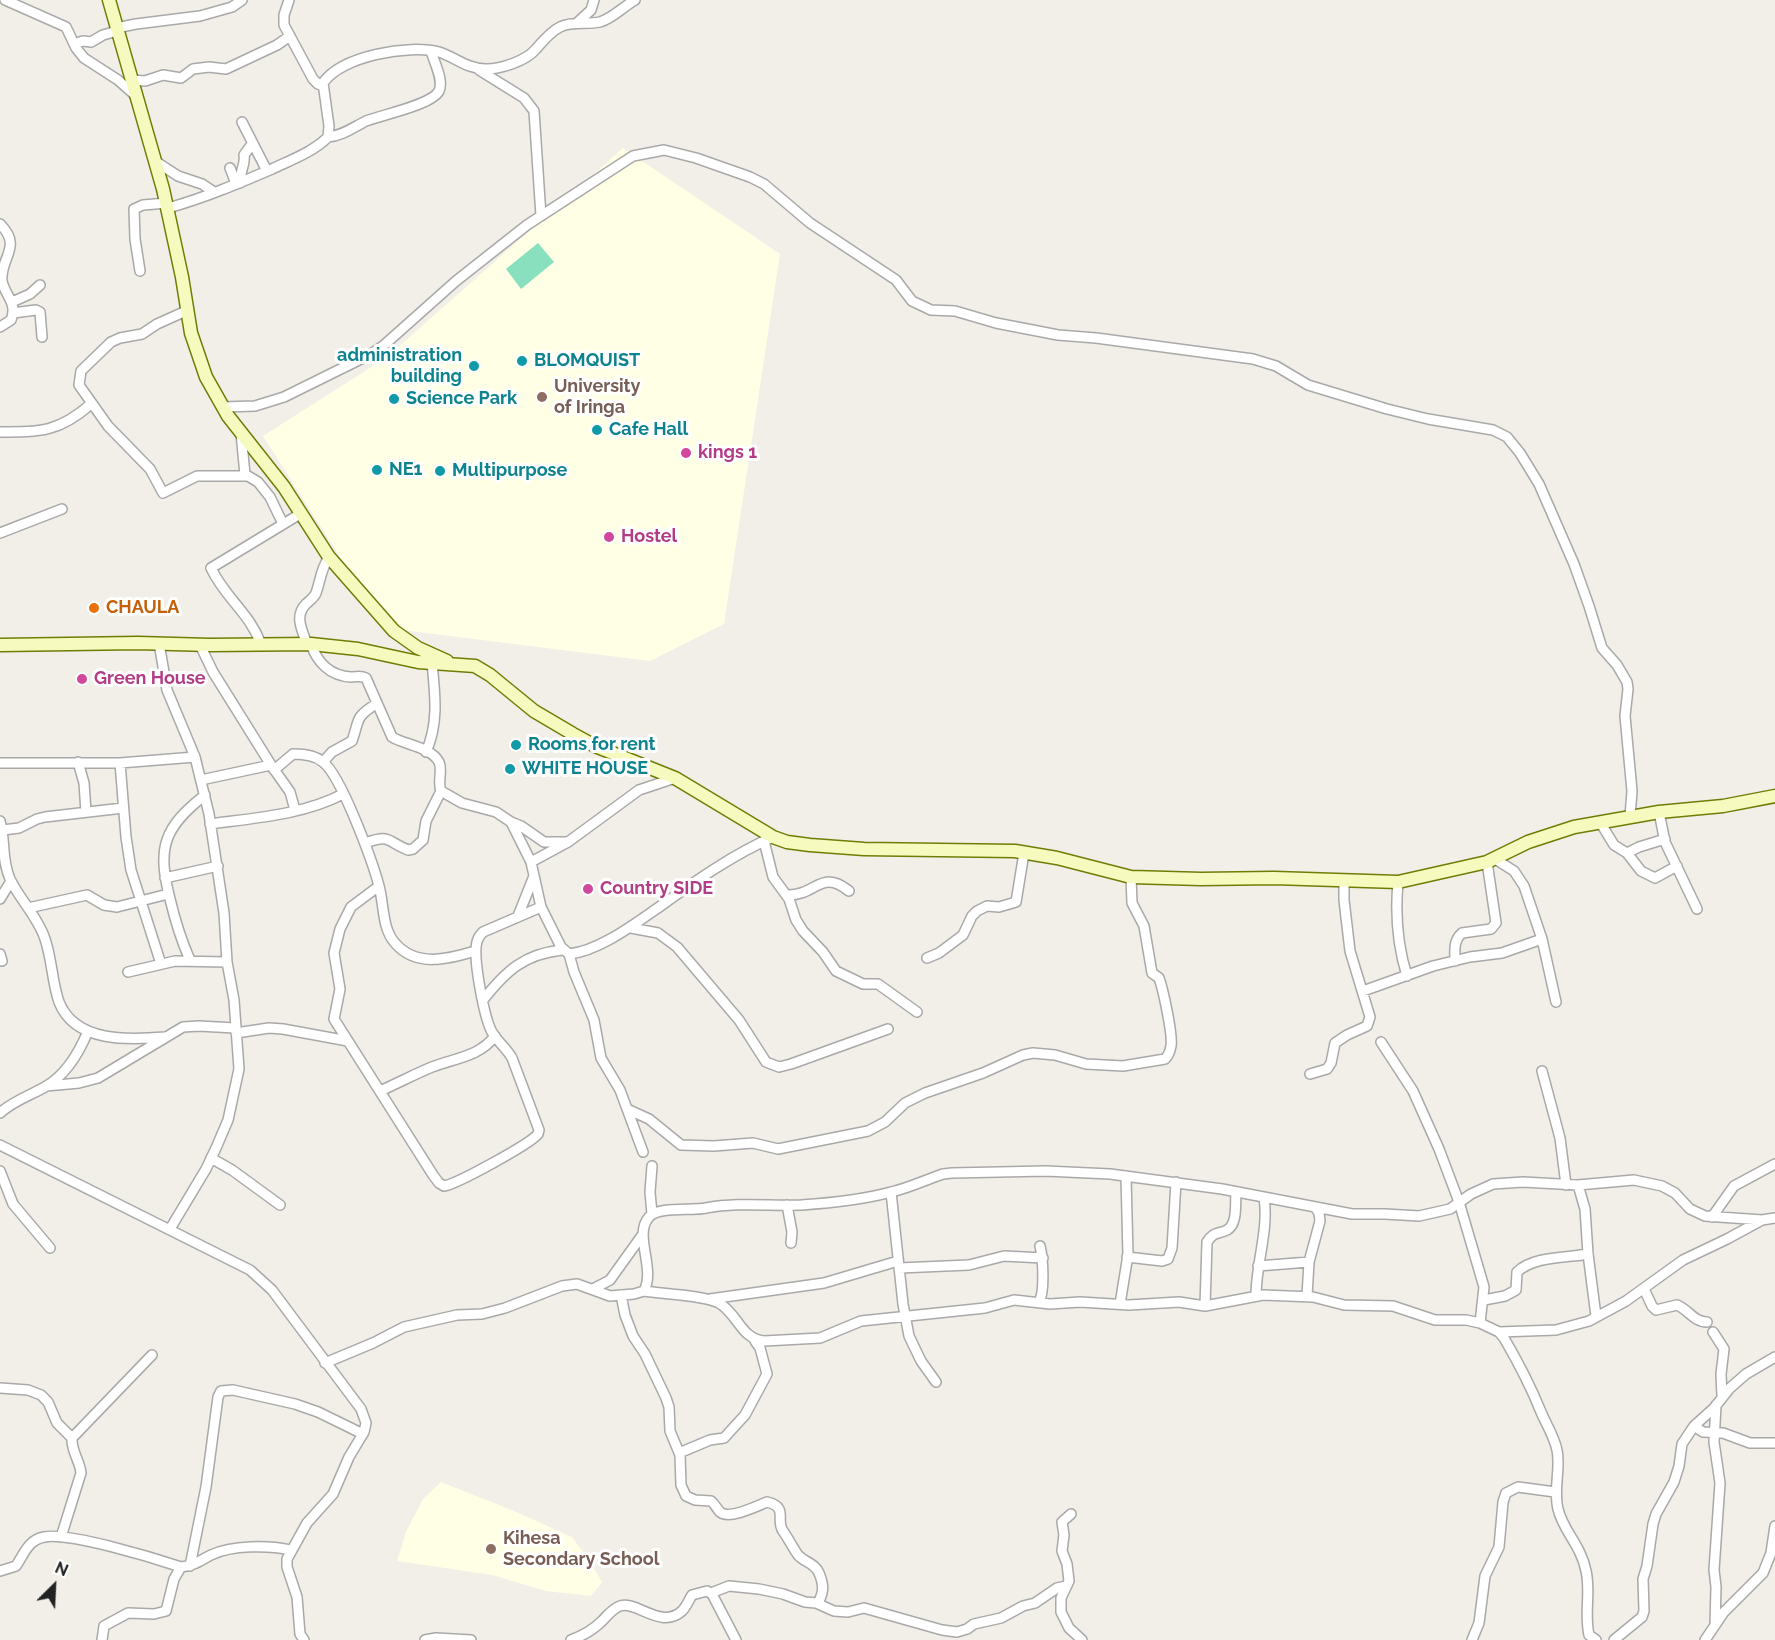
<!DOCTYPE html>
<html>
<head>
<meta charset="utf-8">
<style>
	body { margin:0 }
	#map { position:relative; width:1775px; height:1640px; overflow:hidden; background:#f2efe9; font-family:Raleway,sans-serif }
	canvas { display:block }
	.north { position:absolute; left:24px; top:1556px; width:60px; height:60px; -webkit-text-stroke:4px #fff; paint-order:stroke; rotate:24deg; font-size:16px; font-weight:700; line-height:24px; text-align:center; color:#222 }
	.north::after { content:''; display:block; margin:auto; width:21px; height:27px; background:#222; clip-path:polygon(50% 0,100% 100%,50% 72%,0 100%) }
</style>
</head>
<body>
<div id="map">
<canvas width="1775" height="1640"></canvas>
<div class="north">N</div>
</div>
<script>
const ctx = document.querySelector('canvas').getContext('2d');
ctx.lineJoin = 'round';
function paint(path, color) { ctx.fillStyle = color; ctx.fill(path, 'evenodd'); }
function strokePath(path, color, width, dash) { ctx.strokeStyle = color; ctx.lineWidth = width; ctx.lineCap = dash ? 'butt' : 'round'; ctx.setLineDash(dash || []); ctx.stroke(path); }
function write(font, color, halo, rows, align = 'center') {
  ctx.font = font + ' Raleway,sans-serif'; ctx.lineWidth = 6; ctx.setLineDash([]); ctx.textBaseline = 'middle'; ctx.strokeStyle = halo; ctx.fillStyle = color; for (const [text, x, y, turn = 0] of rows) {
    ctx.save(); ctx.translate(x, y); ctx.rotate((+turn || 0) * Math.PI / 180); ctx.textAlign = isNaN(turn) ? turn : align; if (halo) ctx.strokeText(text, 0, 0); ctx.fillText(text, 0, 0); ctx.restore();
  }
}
const education = new Path2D(`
	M 623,148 L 780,254 L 724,624 L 650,661 L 394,629 L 351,574 L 263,436 L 387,357 Z
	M 441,1482 L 514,1511 L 572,1537 L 589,1560 L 602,1582 L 591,1596 L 546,1591 L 492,1575 L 397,1561 L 406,1532 L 423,1499 Z`);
const pitch = new Path2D(`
	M 538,243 L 554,262 L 521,289 L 506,269 Z`);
const street = new Path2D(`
	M 5,0 L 66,27 L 76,48 L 84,58 L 118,80 L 136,96
	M 289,0 L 284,15 L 284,25 L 313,79 L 318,84 L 323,86
	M 577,23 L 591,10 L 594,0
	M 116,28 L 136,24 L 200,16 L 232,7 L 242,0
	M 74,44 L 83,41 L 91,42 L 103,35 L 117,31
	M 479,70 L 524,98 L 534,111 L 541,216
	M 132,80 L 145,81 L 163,75 L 181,78 L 193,69 L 209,67 L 226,69 L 277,45 L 290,36
	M 242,122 L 267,171
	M 328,137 C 342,136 354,127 366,121 C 381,115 432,105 439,91 C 444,80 434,62 431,51
	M 155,161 L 178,176 L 202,184 L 214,192
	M 230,168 L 236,184
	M 240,183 C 239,172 246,165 244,155 L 252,144
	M 168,208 C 204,198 237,184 272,169 C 291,160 313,152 328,137 L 329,126 L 323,83 C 341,56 409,44 439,52 C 455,57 467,69 486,69 C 501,69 526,61 536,49 C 543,41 550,32 560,27 C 572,21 587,25 600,22 C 613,18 624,6 635,0
	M 0,224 C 23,247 0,257 2,281 C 5,296 18,303 11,320 L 0,327
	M 140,271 L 135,239 L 134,209 L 143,205 L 167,203
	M 12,302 L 30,294 L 40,285
	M 186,311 L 157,324 L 142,334 L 120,338 L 111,342 L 81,371 L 79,385 L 108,426 L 150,469 L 163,493 L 197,476 L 248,476 L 258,482 L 270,497 L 283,524
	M 13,313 L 36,310 L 40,312 L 42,337
	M 223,407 L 255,406 L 284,397 L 371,354 L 383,346 L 456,281 L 527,225 L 633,156 L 664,150 L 696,158 L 750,177 L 764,184 L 810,223 L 896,280 L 912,301 L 931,310 L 955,311 L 996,323 L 1058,335 L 1096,338 L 1253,359 L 1276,366 L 1308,385 L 1387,409 L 1428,419 L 1493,430 L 1507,437 L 1520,453 L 1539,484 L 1574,564 L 1589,606 L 1602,648 L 1617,665 L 1627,682 L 1628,689 L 1625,716 L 1632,791 L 1630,817
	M 0,432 C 41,432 59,432 91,404
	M 241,433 L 245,475
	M 0,533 L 62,509
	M 159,643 L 167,690 L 195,757 L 209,814 L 224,913 L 227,962 L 234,1000 L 239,1069 L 228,1120 L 216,1148 L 206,1169 L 170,1229
	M 261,644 C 249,612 225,598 211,568 L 300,514
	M 307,644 C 302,630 294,616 306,604 C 310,600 314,598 316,593 C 321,579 320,571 329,557
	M 311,644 C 317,662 330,676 351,677 C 357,677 360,675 366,678 L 392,737 C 405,745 431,747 439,762 C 443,771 437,782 441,791 L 462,803 L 496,812 L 511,822 L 531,862 L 541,907 L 561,947 L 569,954 C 600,951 637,922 662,905 C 697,880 734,854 773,837
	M 200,645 L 213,672 L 271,765 L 290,792 L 295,810
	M 426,752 C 439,723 435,694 432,663
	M 78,762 L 84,783 L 86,812
	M 323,762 L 332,752 L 352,741 C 360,719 354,718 376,704
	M 0,763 L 120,763 L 195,757
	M 120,763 L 126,837 L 131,870 L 161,964
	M 274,770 L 293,754 C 303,754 315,755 323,762 C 341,775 373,863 379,886 C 384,904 382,929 395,943 C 416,968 449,959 475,951
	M 201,780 L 271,765
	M 1659,812 L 1665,842 L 1697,909
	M 0,821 C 6,842 1,858 10,879 C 20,900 38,917 45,939 C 52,959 52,982 59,1002 C 75,1043 129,1040 165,1037
	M 511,822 L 521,826 L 544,842 L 566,842
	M 1600,822 L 1614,845 L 1627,853 L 1641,871 L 1655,878 L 1677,866
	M 210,824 C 254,818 303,815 343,794
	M 3,830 L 19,828 L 37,819 L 45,817 L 123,808
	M 764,841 L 773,877 L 789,899 L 796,920 L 803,931 L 823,952 L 836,971 L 863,984 L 878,984 L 917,1012
	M 365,843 C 391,834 386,841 408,850 L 413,849 L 423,840 L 426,821 L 441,791
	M 1627,853 L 1639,847 L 1665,839
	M 1495,859 L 1514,871 L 1524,886 L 1542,939 L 1556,1002
	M 531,862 L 568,842 L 639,790 L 675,778
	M 165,878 L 218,866
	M 1398,882 C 1395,915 1397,944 1407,976
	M 379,886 L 351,907 L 340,929 L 334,953 L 340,989 L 334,1019 L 433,1175 L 439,1183 L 444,1186 C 457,1184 530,1144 538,1134 L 539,1130 L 512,1058 C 506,1047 494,1039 490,1028 C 484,1013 471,953 478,939 C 479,936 481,934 483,932 L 541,907
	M 787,895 C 816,896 821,868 849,891
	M 0,899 L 11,881
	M 28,908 L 87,895 L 104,905 L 117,907 L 168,894
	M 518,916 L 534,876
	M 631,928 L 658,933 L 677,947 L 739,1020 L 766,1062 L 779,1067 L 791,1064 L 888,1029
	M 0,954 L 2,961
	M 569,954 L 574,972 L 594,1020 L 601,1058 L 620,1090 L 643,1152
	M 927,958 L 939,953 L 963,935 L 972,916 L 977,911 L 987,906 L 999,907 L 1016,902 L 1024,853
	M 190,960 C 181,940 175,920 170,899 C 157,848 163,828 205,795
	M 1455,961 C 1455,950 1453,941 1462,933 L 1491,929 L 1496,923 L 1487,862
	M 128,972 L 175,961 L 227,962
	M 1363,991 L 1433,966 L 1470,957 L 1502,953 L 1542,939
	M 483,1000 C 506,971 524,954 562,950
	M 236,1033 L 269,1028 L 283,1029 L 348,1041
	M 1381,1042 L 1413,1091 L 1439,1149 L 1459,1202 L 1484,1287 L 1480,1323
	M 1542,1071 L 1560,1138 L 1566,1185
	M 1310,1074 L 1327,1069 L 1331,1063 L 1335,1043 L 1347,1035 L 1367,1026 L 1370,1017 L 1350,951 L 1344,900 L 1344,881
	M 46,1086 L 79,1083 L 98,1078 L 183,1027 L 199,1026 L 235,1028
	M 380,1091 C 398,1083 415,1074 432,1067 C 455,1058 479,1057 495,1036
	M 627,1109 L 649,1119 L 681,1145 L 714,1146 L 753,1143 L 778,1149 L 868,1131 L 885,1122 L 905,1103 L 925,1093 L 983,1073 L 1023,1055 L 1033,1053 L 1055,1055 L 1086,1064 L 1123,1066 L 1165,1059 C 1169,1055 1170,1052 1171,1046 C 1173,1035 1163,989 1159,978 L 1152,973 L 1144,926 L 1132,903 L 1131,877
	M 0,1113 C 13,1101 29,1096 45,1087 C 66,1075 79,1053 88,1031
	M 0,1145 L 250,1270 L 272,1290 L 361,1409 L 366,1423 L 364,1432 L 349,1457 L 333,1494 L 307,1523 L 287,1559 L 287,1567 L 297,1597 L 300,1634 L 304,1640
	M 211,1158 L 232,1170 L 280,1205
	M 0,1171 L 13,1204 L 50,1248
	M 1578,1185 L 1585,1209 L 1588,1254 L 1596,1316
	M 891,1192 L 903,1304 L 909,1336 L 921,1361 L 936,1382
	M 787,1205 L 792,1232 L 791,1243
	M 652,1214 L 650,1192 L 652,1166
	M 1712,1217 L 1734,1186 L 1775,1164
	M 1127,1257 L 1162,1261 L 1168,1259 L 1172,1248 L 1176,1182
	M 1258,1266 L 1309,1262
	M 899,1268 L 969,1265 L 1004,1256 L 1043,1258
	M 593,1289 L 610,1280 L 643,1234
	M 1644,1289 L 1652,1306 L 1656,1310 L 1677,1305 C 1689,1310 1694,1322 1707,1322
	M 644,1291 C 662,1294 704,1295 719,1303 C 738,1314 741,1339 764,1341 L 820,1338 L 861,1321 L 985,1308 L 1014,1300 L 1050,1304 L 1080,1302 L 1129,1305 L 1179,1302 L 1205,1306 L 1263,1295 L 1313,1297 L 1344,1305 L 1393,1306 L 1435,1320 L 1466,1320 L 1480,1323 L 1499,1332 L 1504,1338 C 1518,1362 1531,1387 1541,1412 C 1546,1424 1554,1436 1557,1450 C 1561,1469 1553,1489 1558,1509 C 1563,1531 1581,1545 1586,1571 C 1591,1592 1584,1613 1589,1635 L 1596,1640
	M 621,1295 L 625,1315 L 633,1336 L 645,1354 L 666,1398 L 669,1407 L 670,1431 L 680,1455 L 681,1485 L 686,1496 L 695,1500 L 711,1501 C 715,1504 717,1509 720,1512 C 729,1520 757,1506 767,1502 C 789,1507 775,1520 783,1531 C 788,1538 793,1548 798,1555 C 804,1562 815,1563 819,1573 C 824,1585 824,1592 818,1603
	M 1256,1296 C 1256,1263 1269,1230 1264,1197
	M 1307,1296 L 1309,1262 L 1320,1221 L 1319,1213 L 1315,1207
	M 710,1299 L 824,1283 L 898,1261
	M 1484,1300 L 1505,1296 L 1516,1290 L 1517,1272 C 1534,1256 1566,1258 1588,1254
	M 1039,1302 C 1045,1292 1043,1258 1040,1246
	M 1120,1304 L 1128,1255 L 1126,1176
	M 1205,1306 L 1207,1242 C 1214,1231 1217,1235 1227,1230 C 1238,1224 1235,1203 1236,1192
	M 1499,1332 L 1556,1330 L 1589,1321 L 1626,1301 L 1683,1260 L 1727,1239 L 1762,1220
	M 1713,1332 L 1724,1349 L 1721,1374 L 1722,1396
	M 325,1363 L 373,1343 L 404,1327 L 457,1315 L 482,1314 L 505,1308 L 562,1286 L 577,1284 L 610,1296 L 634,1294 L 644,1291 C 656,1268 633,1235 649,1217 C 658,1206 691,1211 706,1208 C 737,1202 769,1206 801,1205 C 831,1203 862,1200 891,1192 C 909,1188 925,1180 943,1174 L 952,1173 L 1046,1171 L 1110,1174 L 1222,1189 L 1352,1214 L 1385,1214 L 1419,1216 L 1450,1209 L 1471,1194 L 1493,1184 L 1523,1182 L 1578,1185 L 1634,1180 L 1662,1186 L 1675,1193 L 1690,1209 L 1705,1216 L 1762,1220 L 1775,1218
	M 0,1388 L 28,1390 L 41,1395 L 48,1402 L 57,1423 L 72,1438
	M 1694,1426 L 1703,1432 L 1723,1433 L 1750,1443 L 1775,1443
	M 679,1453 L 710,1440 L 724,1438 L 745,1415 L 767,1374 L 760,1348 L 755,1341
	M 1071,1514 L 1062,1522 L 1064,1535 L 1062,1551 L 1067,1564 L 1069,1581 L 1061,1598 L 1061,1612 L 1069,1628 L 1082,1640
	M 61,1537 L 81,1473 C 80,1461 71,1451 72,1438 L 152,1355
	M 190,1566 L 206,1487 L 218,1397 L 221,1391 L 233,1390 L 295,1404 L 318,1412 L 363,1434
	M 0,1571 L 16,1566 C 24,1554 28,1540 44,1537 C 69,1532 154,1558 181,1567 C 194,1566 201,1560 211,1555 C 232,1545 268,1545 291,1550
	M 711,1593 L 729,1586 L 759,1589 L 783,1594 L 805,1602 L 816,1603 L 834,1611 L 848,1612 L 864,1608 L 942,1630 L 957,1632 L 967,1629 L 974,1624 L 1001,1618 L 1023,1606 L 1035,1603 L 1057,1588 L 1066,1586
	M 1715,1625 L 1716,1587 L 1714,1570 L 1720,1483 L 1714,1442 L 1716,1405
	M 102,1640 L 104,1626 L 128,1613 L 154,1614 L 166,1611 L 174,1579 L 181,1567
	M 425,1640 L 436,1638 L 471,1640
	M 571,1640 C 582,1636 594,1629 602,1621 C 608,1615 612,1609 620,1606 C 636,1600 661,1630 682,1611 C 686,1607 689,1600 692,1595 L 707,1591 L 712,1594 L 736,1640
	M 1472,1640 L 1479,1623 L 1485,1576 L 1499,1547 L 1503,1502 L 1506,1493 L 1518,1487 L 1555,1492
	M 1614,1640 L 1642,1617 L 1644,1611 L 1643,1579 L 1647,1566 L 1653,1524 L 1656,1514 L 1674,1482 L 1679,1466 L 1682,1444 L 1694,1426 L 1714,1408 L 1730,1388 L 1746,1374 L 1775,1357
	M 1705,1640 L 1724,1612 L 1763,1573 L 1771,1553 L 1775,1526`);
const secondary = new Path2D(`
	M 109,0 L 163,189 L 182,277 L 191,333 L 206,377 L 228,416 L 284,487 L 329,557 L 394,631 L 418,648 L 447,661
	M 0,645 L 138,643 L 210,645 L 311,644 L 358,649 L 418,662 L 475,666 L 490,675 L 534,711 L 573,734 L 595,746 L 675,778 L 773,837 L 787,842 L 810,845 L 864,849 L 1015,851 L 1057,858 L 1131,877 L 1201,879 L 1274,878 L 1398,882 L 1487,862 L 1528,842 L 1574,827 L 1659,812 L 1723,806 L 1775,796`);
const markers = [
	[522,361,6,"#0f9aa8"],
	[474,366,6,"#0f9aa8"],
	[542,397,6,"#8d6e63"],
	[394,399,6,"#0f9aa8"],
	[597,430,6,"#0f9aa8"],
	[686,453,6,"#d1479c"],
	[377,470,6,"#0f9aa8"],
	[440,471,6,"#0f9aa8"],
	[609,537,6,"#d1479c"],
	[94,608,6,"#e8710a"],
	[82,679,6,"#d1479c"],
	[516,745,6,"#0f9aa8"],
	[510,769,6,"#0f9aa8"],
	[588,889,6,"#d1479c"],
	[491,1549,6,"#8d6e63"]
];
const cultureNames = [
	["administration",462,356,"right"],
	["building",462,377,"right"],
	["BLOMQUIST",534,361],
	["Science Park",406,399],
	["Cafe Hall",609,430],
	["NE1",389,470],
	["Multipurpose",452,471],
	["Rooms for rent",528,745],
	["WHITE HOUSE",522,769]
];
const educationNames = [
	["University",554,387],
	["of Iringa",554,408],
	["Kihesa",503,1539],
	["Secondary School",503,1560]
];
const hotelNames = [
	["kings 1",698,453],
	["Hostel",621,537],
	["Green House",94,679],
	["Country SIDE",600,889]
];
const foodNames = [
	["CHAULA",106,608]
];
paint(education, '#ffffe5');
paint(pitch, '#88e0be');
strokePath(street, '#a9a9a9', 12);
strokePath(secondary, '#707d05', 15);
strokePath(street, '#fff', 9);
strokePath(secondary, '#f7fabf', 12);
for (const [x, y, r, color] of markers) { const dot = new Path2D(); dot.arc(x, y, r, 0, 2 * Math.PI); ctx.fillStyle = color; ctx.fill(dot); strokePath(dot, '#fff', 2); }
write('bold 18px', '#0d838f', '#fff', cultureNames, 'left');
write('bold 18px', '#785e54', '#fff', educationNames, 'left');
write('bold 18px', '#b23c85', '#fff', hotelNames, 'left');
write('bold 18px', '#c56008', '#fff', foodNames, 'left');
</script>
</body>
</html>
